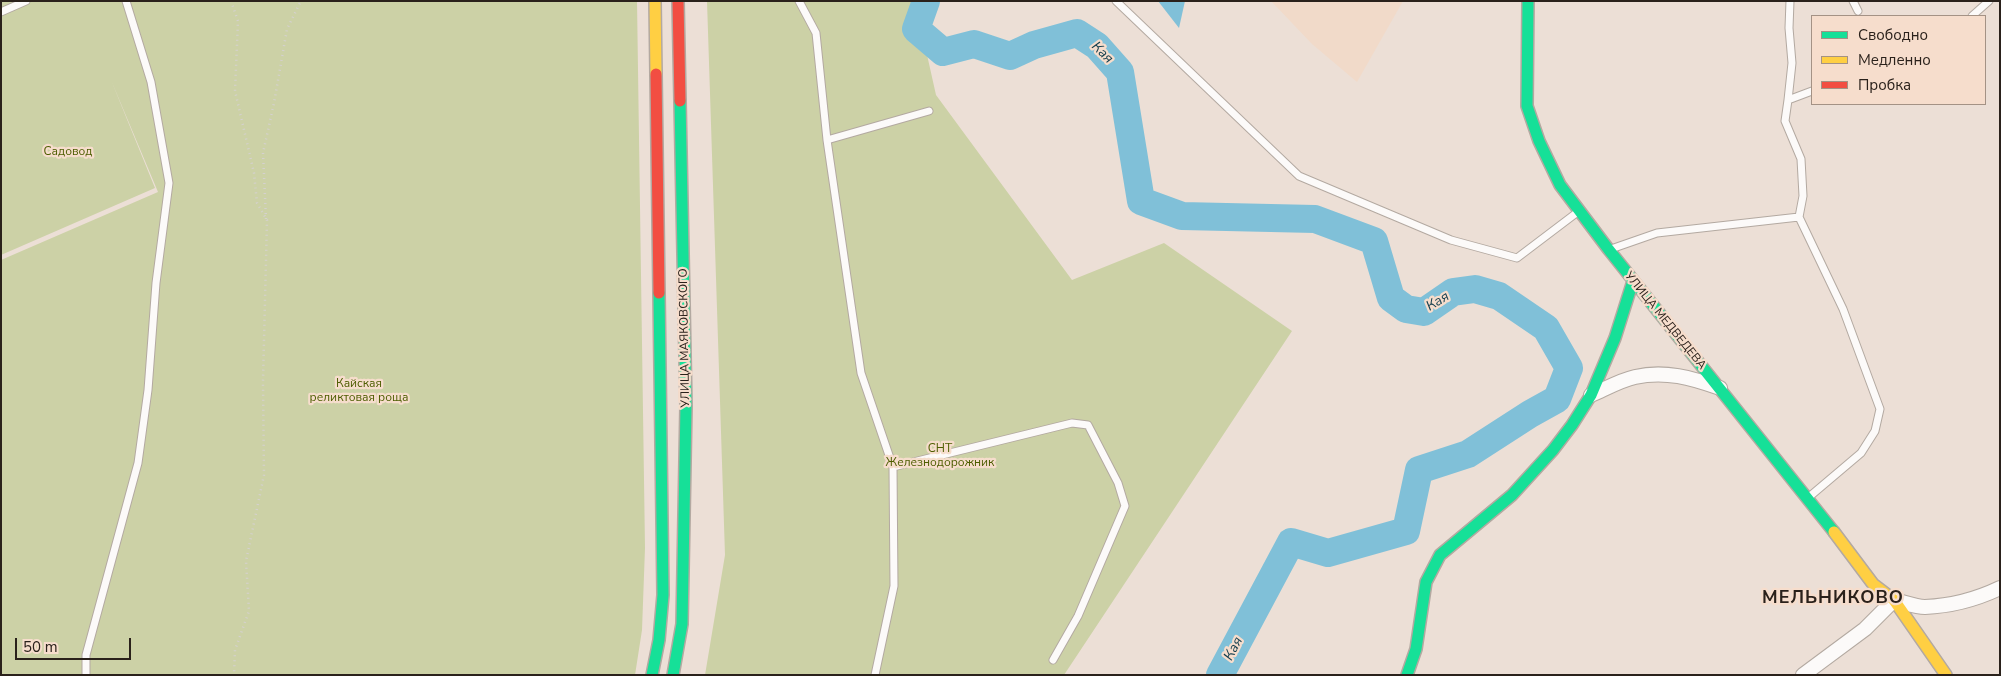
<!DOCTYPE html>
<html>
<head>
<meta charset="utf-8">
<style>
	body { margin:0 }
	#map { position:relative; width:2001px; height:676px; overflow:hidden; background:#ecdfd6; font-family:"Nunito Sans",sans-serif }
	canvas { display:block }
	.frame { position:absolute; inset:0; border:2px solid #2a211b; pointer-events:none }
	.legend { position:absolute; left:1811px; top:15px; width:175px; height:90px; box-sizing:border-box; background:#f6ddcc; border:1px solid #a49285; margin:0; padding:6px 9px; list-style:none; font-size:15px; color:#2a211b }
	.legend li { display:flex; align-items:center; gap:10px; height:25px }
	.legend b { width:25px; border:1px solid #a49285 }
	.scale { position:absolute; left:15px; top:638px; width:116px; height:22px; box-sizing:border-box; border:2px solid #2a211b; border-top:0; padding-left:6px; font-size:15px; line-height:18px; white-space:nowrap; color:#2a211b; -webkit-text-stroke:4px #f6ddcc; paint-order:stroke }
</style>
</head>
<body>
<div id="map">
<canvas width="2001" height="676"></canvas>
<div class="frame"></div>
<ul class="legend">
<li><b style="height:6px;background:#16e098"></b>Свободно</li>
<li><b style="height:6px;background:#ffcf43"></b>Медленно</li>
<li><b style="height:6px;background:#f24e42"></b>Пробка</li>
</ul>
<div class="scale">50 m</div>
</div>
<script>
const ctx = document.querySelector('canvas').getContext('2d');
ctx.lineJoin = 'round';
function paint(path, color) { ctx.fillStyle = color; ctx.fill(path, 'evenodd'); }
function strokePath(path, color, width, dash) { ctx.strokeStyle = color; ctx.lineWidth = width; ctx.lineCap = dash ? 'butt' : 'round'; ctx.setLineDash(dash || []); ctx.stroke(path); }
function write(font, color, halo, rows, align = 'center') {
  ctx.font = font + ' "Nunito Sans",sans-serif'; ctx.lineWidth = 4.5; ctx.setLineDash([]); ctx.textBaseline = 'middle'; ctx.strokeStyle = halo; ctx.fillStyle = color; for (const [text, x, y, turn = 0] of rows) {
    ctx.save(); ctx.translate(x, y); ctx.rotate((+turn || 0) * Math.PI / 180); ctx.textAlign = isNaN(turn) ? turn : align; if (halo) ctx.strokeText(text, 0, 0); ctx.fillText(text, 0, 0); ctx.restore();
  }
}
const built = new Path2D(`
	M 1271,1 L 1403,1 L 1357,82 L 1312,44 Z`);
const green = new Path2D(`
	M 1,1 L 637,1 L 645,548 L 642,630 L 635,675 L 1,675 L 1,260 L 158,192 L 111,80 L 155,188 L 1,255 Z
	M 707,1 L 915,1 L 936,95 L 1072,280 L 1164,243 L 1292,331 L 1064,675 L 705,675 L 725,555 Z`);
const water = new Path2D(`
	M 1158,1 L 1185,1 L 1179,28 Z`);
const river = new Path2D(`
	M 926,1 L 916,29 L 943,52 L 974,44 L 1010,56 L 1034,45 L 1077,33 L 1097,46 L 1120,72 L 1141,201 L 1182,216 L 1315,219 L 1374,241 L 1391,298 L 1406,309 L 1424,312 L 1453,292 L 1475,289 L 1499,296 L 1546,328 L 1569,368 L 1557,399 L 1530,414 L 1468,454 L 1419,470 L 1406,531 L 1328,553 L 1291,542 L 1220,675`);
const path = new Path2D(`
	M 231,1 L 238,21 L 235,91 L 254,173 L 257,203 L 267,220 L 263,381 L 264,475 L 246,561 L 249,611 L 235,650 L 234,675
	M 266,219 L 263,153 L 274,103 L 287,29 L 301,1`);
const lane = new Path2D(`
	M 799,1 L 816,33 L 827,140 L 861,373 L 893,467 L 894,586 L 875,675
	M 1116,1 L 1299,176 L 1451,240 L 1517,258 L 1579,211
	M 1853,1 L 1858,11
	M 1,12 L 26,1
	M 1972,16 L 1989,1
	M 1788,100 L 1792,63 L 1789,28 L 1790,1
	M 827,140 L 929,111
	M 1799,217 L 1803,196 L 1801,159 L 1785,121 L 1788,100 L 1812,91
	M 1611,249 L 1657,233 L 1799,217 L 1843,309 L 1880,409 L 1875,431 L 1861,453 L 1809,497
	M 893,467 L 1072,423 L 1088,425 L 1118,483 L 1125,506 L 1078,616 L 1053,660
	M 86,675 L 86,655 L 138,463 L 148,390 L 156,283 L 169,183 L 151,82 L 126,1`);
const street = new Path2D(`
	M 1591,395 C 1605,389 1621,380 1635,377 C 1665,370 1692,378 1720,388
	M 1803,675 L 1865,629 L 1894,600 C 1904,602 1915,607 1925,607 C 1950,606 1977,599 2000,588`);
const fast = new Path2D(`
	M 1528,1 L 1527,106 L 1539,141 L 1560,185 L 1609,250 L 1834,532
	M 652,675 L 659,640 L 663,595 L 659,293
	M 673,675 L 682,624 L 686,406 L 680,101
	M 1407,675 L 1416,649 L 1426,582 L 1440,555 L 1512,495 L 1553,450 L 1572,425 L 1591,395 L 1615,338 L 1633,281`);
const slow = new Path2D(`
	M 655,1 L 656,74
	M 1834,532 L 1873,584 L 1894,600 L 1946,675`);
const jam = new Path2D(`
	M 678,1 L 680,101
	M 656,74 L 659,293`);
const parkNames = [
	["Садовод",68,152],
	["Кайская",359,384],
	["реликтовая роща",359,398],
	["СНТ",940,449],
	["Железнодорожник",940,463]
];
const streetNames = [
	["УЛИЦА МЕДВЕДЕВА",1665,321,51],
	["УЛИЦА МАЯКОВСКОГО",685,338,-91]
];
const waterNames = [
	["Кая",1102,53,45],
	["Кая",1438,302,-31],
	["Кая",1234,649,-62]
];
const districtNames = [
	["МЕЛЬНИКОВО",1833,599]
];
paint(built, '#f1dac9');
paint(green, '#ccd1a6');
paint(water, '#80c0d8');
strokePath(river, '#80c0d8', 28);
strokePath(lane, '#b3a9a1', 9);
strokePath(street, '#b3a9a1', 16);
strokePath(fast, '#b3a9a1', 14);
strokePath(slow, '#b3a9a1', 14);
strokePath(jam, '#b3a9a1', 14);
strokePath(path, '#d5d1cf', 2.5, [1, 4]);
strokePath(lane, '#fcfaf9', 7);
strokePath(street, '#fcfaf9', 14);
strokePath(fast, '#16e098', 11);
strokePath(slow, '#ffcf43', 11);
strokePath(jam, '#f24e42', 11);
write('12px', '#4d5d00', '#f6ddcc', parkNames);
write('12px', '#2a211b', '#f6ddcc', streetNames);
write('italic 14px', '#113c4c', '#f6ddcc', waterNames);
ctx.letterSpacing = '1px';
write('bold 18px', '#2a211b', '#f6ddcc', districtNames);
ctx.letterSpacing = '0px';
</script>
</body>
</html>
